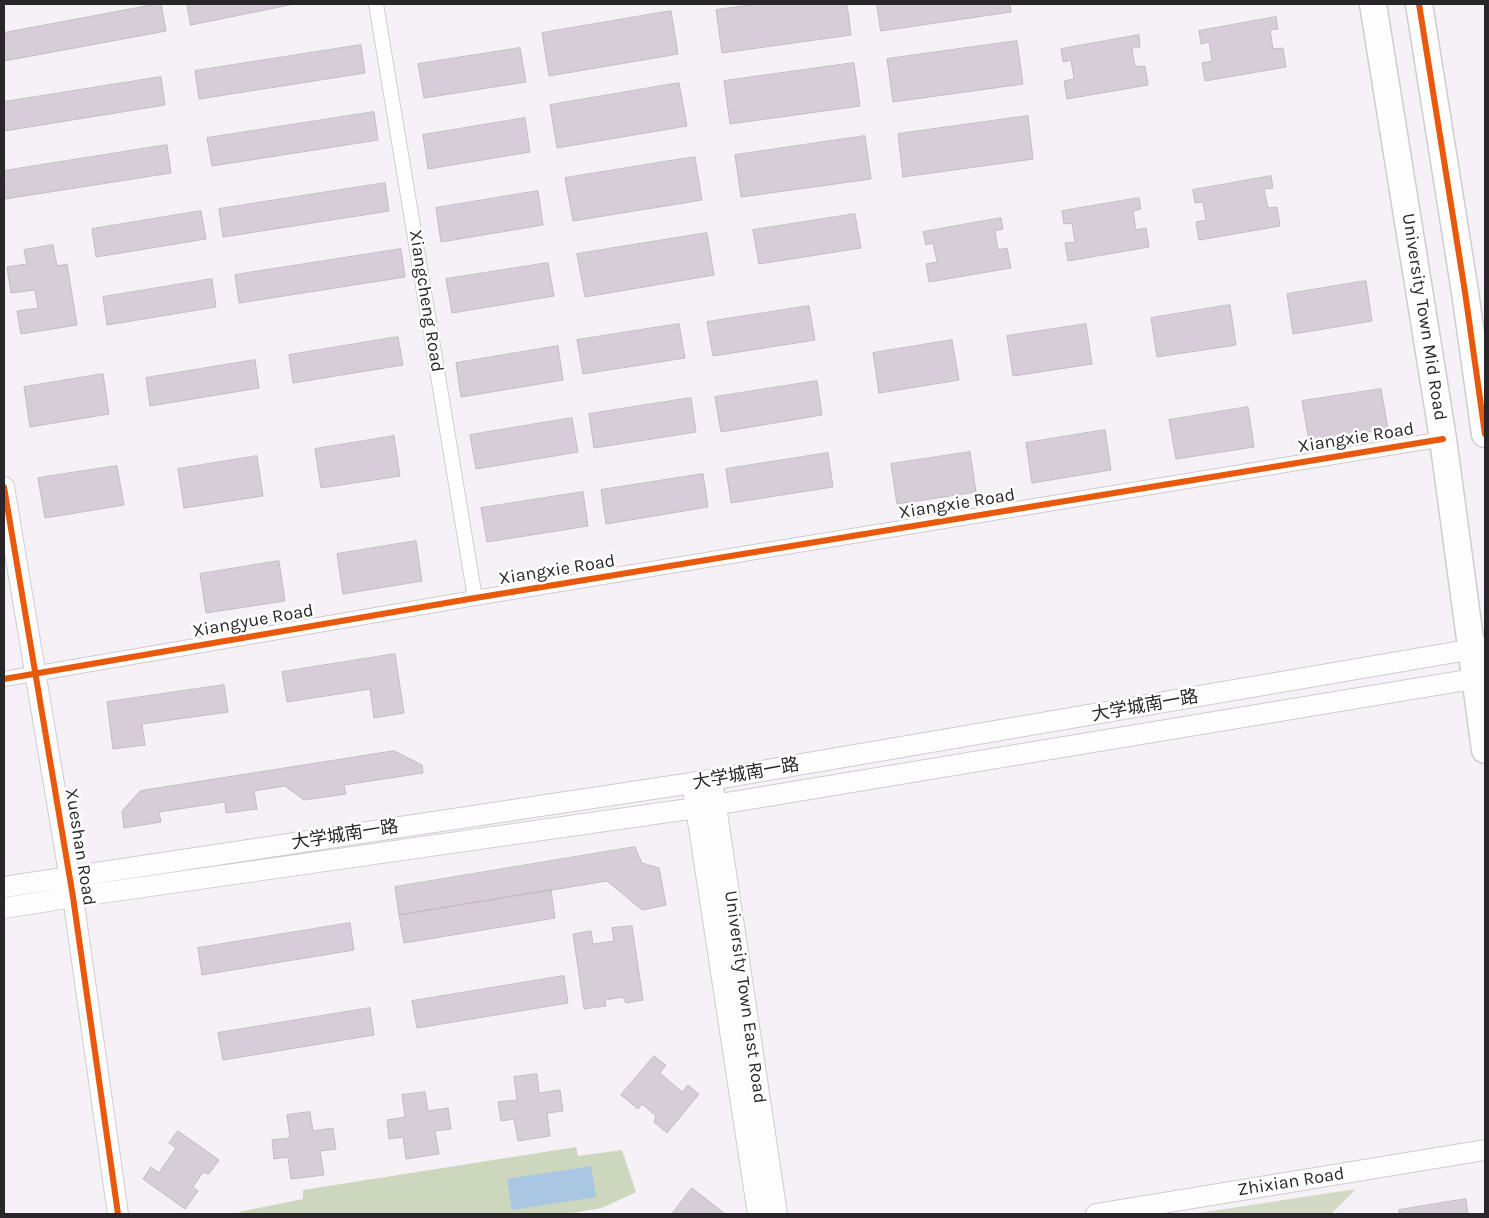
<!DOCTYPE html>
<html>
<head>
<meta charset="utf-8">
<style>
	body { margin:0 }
	#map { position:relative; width:1489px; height:1218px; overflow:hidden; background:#f5f1f7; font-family:Karla,sans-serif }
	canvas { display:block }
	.frame { position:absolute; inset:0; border:5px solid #282629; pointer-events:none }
</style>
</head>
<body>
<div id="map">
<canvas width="1489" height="1218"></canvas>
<div class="frame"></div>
</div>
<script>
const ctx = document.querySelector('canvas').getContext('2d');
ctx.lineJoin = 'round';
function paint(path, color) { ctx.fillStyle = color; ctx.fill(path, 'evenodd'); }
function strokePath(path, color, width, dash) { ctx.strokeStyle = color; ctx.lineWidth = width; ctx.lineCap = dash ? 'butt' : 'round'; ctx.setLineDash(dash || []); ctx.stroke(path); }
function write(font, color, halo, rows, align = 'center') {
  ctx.font = font + ' Karla,"Noto Sans SC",sans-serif'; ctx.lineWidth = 5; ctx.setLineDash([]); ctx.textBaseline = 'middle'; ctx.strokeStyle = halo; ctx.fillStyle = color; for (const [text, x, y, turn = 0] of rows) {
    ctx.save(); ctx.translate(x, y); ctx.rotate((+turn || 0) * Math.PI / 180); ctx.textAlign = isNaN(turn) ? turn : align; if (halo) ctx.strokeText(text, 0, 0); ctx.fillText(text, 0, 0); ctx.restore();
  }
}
const green = new Path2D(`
	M 1356,1189 L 1331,1214 L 1192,1214 Z`);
const forest = new Path2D(`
	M 576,1147 L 578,1156 L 622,1150 L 636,1192 L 602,1208 L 566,1214 L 239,1214 L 239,1212 L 303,1199 L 303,1190 Z`);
const water = new Path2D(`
	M 591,1166 L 596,1197 L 512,1210 L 507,1179 Z`);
const building = new Path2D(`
	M 157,4 L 161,4 L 166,31 L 4,61 L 4,33 Z
	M 187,4 L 294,4 L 191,25 Z
	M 758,4 L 847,4 L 851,35 L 722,53 L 716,10 Z
	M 877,4 L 1010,4 L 1011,12 L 881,31 Z
	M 671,11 L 678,54 L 549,76 L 542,33 Z
	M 1276,17 L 1278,29 L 1270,30 L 1273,49 L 1283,48 L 1286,67 L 1205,81 L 1202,63 L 1212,61 L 1209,42 L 1201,44 L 1199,31 Z
	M 1139,35 L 1140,47 L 1132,48 L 1135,67 L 1145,66 L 1148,85 L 1067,99 L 1064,81 L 1074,79 L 1071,60 L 1063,62 L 1061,49 Z
	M 1017,41 L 1023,84 L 893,102 L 887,59 Z
	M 361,45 L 365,73 L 199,99 L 195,71 Z
	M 520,48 L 526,82 L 424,98 L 418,64 Z
	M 854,63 L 860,106 L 730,124 L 724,81 Z
	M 161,77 L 165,105 L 4,131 L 4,102 Z
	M 679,83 L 687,126 L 557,148 L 550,105 Z
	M 374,112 L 378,140 L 212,166 L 207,138 Z
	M 1028,116 L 1033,159 L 903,177 L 898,134 Z
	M 525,118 L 530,152 L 428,169 L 423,135 Z
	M 865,136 L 871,179 L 741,197 L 735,155 Z
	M 167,145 L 171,173 L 5,199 L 4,171 Z
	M 695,157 L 702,200 L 573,221 L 565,178 Z
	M 1271,176 L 1273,188 L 1264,189 L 1268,208 L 1277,207 L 1280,226 L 1199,240 L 1196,222 L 1206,220 L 1203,202 L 1195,203 L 1193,190 Z
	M 385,183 L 389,211 L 223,237 L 219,209 Z
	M 538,191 L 543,225 L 441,242 L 436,208 Z
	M 1139,198 L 1141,209 L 1133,211 L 1136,230 L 1146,228 L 1149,247 L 1068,261 L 1065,243 L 1075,242 L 1072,223 L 1064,224 L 1062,211 Z
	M 201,211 L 206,239 L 96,257 L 92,229 Z
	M 855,214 L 861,248 L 759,264 L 753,230 Z
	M 1001,218 L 1003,229 L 995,231 L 998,250 L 1007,248 L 1011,268 L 929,282 L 926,264 L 937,262 L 933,243 L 926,245 L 923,232 Z
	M 707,233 L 714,275 L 585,297 L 577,254 Z
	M 53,245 L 57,266 L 67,264 L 77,325 L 21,334 L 17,311 L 38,308 L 35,290 L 11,293 L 7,267 L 27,264 L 24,250 Z
	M 401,249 L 405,277 L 239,303 L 235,275 Z
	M 548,263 L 554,296 L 452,313 L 446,279 Z
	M 212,279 L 216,307 L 107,325 L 103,297 Z
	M 1366,281 L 1372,321 L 1293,334 L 1287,294 Z
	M 1230,305 L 1236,345 L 1157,357 L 1151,318 Z
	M 809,306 L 815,340 L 713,356 L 707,322 Z
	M 679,324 L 685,358 L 583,374 L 577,340 Z
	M 1086,324 L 1092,364 L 1013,376 L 1007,336 Z
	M 398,337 L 403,365 L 293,383 L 289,355 Z
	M 952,340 L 959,380 L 879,393 L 873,353 Z
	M 558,346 L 563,380 L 461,397 L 456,363 Z
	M 255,360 L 259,388 L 150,406 L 146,378 Z
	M 103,374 L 109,414 L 30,427 L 24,387 Z
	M 817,381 L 822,415 L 721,432 L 715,397 Z
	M 1381,389 L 1388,429 L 1309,441 L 1302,401 Z
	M 691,398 L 696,432 L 594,448 L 589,414 Z
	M 1248,407 L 1254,447 L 1176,459 L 1169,420 Z
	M 572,418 L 578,452 L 476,469 L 470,435 Z
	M 1105,430 L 1111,470 L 1032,483 L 1026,443 Z
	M 394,436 L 400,476 L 321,488 L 315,449 Z
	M 970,452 L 976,492 L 897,504 L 891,464 Z
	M 828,453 L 833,487 L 731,503 L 726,469 Z
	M 257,456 L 263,496 L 184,508 L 178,469 Z
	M 117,466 L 124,505 L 45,518 L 38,478 Z
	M 703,474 L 708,507 L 606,524 L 601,490 Z
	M 583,492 L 588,526 L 487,542 L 481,508 Z
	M 416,541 L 422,581 L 343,594 L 337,554 Z
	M 279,561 L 285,601 L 206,613 L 200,574 Z
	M 395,654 L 404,713 L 374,718 L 370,689 L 287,702 L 282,672 Z
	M 224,685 L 228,712 L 142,724 L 145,745 L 113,749 L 107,702 Z
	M 394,751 L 422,765 L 423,773 L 344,785 L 346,794 L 304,800 L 285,786 L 254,791 L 257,809 L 226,813 L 225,802 L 159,812 L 161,822 L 124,828 L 122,811 L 140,791 Z
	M 635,847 L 642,863 L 659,868 L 666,905 L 642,910 L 607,881 L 399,915 L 395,887 Z
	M 551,890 L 555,918 L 404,943 L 399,915 Z
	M 350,923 L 354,950 L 202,975 L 198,948 Z
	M 632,926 L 643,1000 L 626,1003 L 623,997 L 605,1000 L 606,1006 L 584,1009 L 573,934 L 591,931 L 593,944 L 614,941 L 612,928 Z
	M 564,976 L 568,1003 L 417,1028 L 412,1001 Z
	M 370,1008 L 374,1035 L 223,1060 L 218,1033 Z
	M 654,1056 L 666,1065 L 660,1073 L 682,1092 L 688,1085 L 699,1094 L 667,1133 L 654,1122 L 656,1116 L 642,1104 L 638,1109 L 621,1095 Z
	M 537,1074 L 539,1093 L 560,1090 L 563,1111 L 547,1113 L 550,1136 L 518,1141 L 514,1119 L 501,1121 L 498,1102 L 517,1100 L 514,1077 Z
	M 425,1092 L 428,1111 L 448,1108 L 451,1129 L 435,1131 L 439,1154 L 406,1159 L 403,1137 L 389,1139 L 387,1120 L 405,1117 L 402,1095 Z
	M 310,1112 L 313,1131 L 333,1128 L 336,1149 L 320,1151 L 324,1175 L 291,1179 L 288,1157 L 274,1159 L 272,1140 L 290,1138 L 287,1115 Z
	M 178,1131 L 219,1160 L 209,1174 L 203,1172 L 193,1187 L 198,1191 L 185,1209 L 143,1179 L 151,1167 L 159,1173 L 176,1148 L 169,1143 Z
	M 692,1188 L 724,1213 L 723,1214 L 672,1214 Z
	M 1466,1199 L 1468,1214 L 1399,1214 L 1399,1210 Z`);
const street = new Path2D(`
	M 376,4 L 475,598
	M 4,679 L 475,598 L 1443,439`);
const secondary = new Path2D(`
	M 4,487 L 73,897 L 118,1214
	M 714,793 L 777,1214
	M 694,795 L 758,1214
	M 4,887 L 692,783 L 1485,647
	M 4,908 L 73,897 L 696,808 L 1485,677
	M 1096,1214 L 1485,1150`);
const highway = new Path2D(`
	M 1373,4 L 1443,439 L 1485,750
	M 1419,4 L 1465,292 L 1485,434`);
const cycleway = new Path2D(`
	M 1419,4 L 1465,292 L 1485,434
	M 4,487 L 73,897 L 118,1214
	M 4,679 L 475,598 L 1443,439`);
const streetNames = [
	["Xiangcheng Road",426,301,81],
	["University Town Mid Road",1424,317,81],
	["Xiangxie Road",1356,438,-9],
	["Xiangxie Road",957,504,-9],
	["Xiangxie Road",557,570,-9],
	["Xiangyue Road",253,621,-10],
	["大学城南一路",1145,706,-10],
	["大学城南一路",746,774,-10],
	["大学城南一路",345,835,-9],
	["Xueshan Road",80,847,81],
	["University Town East Road",745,997,82],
	["Zhixian Road",1291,1182,-9]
];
paint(green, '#d2d9c5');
paint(forest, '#cdd7be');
paint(water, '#a9c6e3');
paint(building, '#d7cdd8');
strokePath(building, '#c0bdc1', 1);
strokePath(street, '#cfccd0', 16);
strokePath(secondary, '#cfccd0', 22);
strokePath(highway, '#cfccd0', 29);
strokePath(street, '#fefdfe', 14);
strokePath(secondary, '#fefdfe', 20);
strokePath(highway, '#fefdfe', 26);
strokePath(cycleway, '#e8590c', 6);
write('18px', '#282629', '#fff', streetNames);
</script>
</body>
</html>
